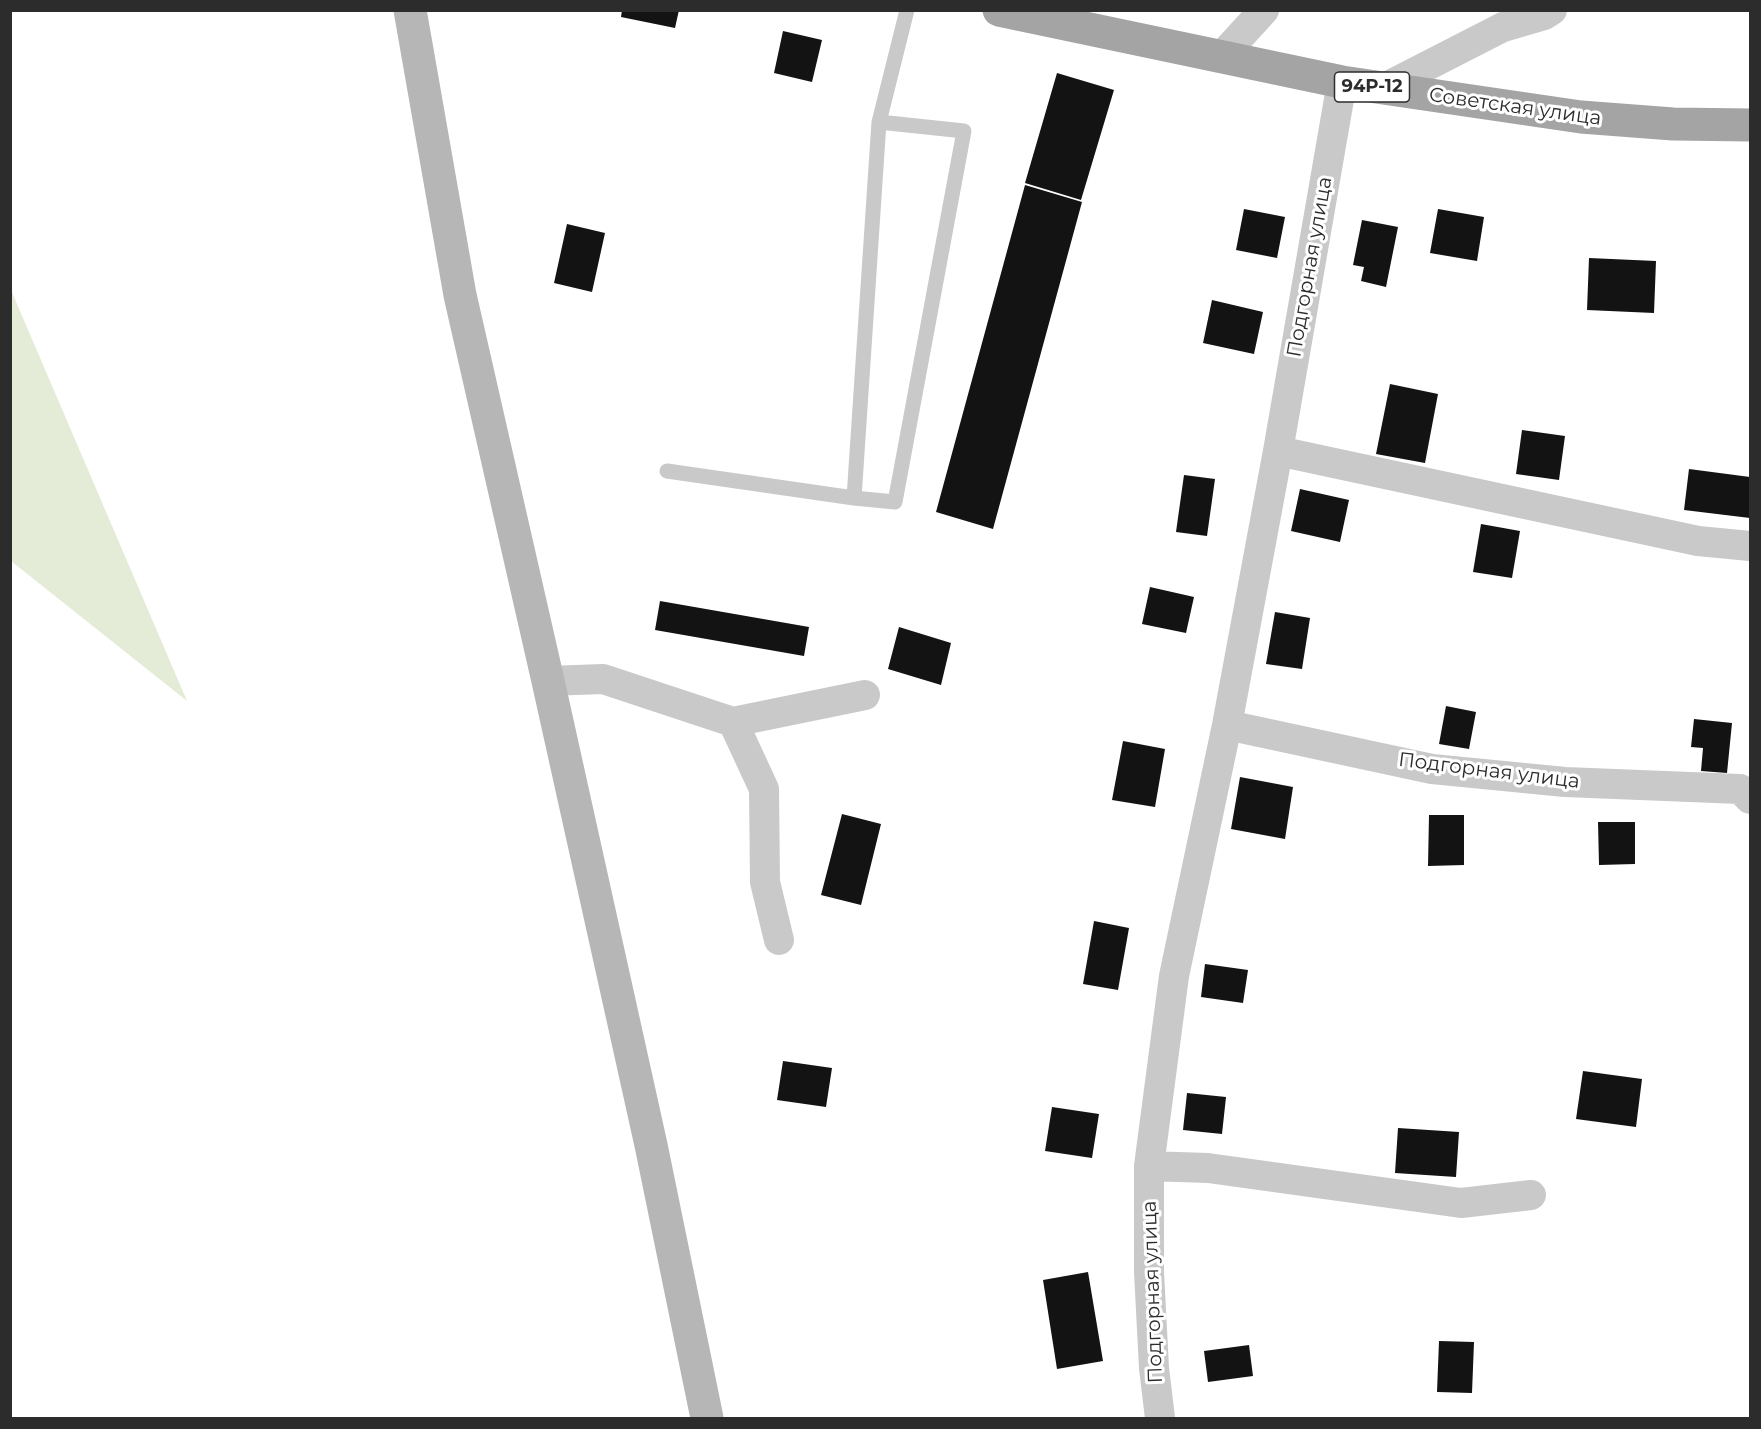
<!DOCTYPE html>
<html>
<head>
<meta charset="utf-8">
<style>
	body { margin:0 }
	#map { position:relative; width:1761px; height:1429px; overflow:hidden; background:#fff; font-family:Montserrat,sans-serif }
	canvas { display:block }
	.frame { position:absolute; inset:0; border:12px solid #2c2c2c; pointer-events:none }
</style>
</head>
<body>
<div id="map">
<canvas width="1761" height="1429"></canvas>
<div class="frame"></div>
</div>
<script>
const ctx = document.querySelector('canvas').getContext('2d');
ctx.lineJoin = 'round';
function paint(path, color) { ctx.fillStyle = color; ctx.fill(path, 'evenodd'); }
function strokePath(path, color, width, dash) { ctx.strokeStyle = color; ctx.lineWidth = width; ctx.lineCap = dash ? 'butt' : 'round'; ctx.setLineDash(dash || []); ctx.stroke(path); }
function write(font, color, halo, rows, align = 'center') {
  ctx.font = font + ' Montserrat,sans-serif'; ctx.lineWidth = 6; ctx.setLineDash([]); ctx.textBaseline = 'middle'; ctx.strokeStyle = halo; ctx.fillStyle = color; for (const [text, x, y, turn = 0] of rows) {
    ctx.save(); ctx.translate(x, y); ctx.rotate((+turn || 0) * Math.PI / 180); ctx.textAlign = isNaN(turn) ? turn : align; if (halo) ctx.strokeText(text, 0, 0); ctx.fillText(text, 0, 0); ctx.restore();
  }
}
const green = new Path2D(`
	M 10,290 L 11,290 L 187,701 L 11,561 Z`);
const building = new Path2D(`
	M 622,10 L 679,10 L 675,28 L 621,17 Z
	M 783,31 L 822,40 L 812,82 L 774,73 Z
	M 1057,73 L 1114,90 L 1081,200 L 1025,183 Z
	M 1025,185 L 1082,202 L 993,529 L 936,512 Z
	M 1244,209 L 1285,217 L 1277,258 L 1236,250 Z
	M 1438,209 L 1484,217 L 1477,261 L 1430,253 Z
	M 1362,220 L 1398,227 L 1386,287 L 1361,281 L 1364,267 L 1353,265 Z
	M 567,224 L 605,233 L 592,292 L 554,283 Z
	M 1589,258 L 1656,261 L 1654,313 L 1587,310 Z
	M 1212,300 L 1263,312 L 1254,354 L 1203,343 Z
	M 1390,384 L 1438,394 L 1425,463 L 1376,454 Z
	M 1522,430 L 1565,436 L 1559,480 L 1516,474 Z
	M 1689,469 L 1750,477 L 1750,518 L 1684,510 Z
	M 1184,475 L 1215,479 L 1207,536 L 1176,532 Z
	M 1300,489 L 1349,500 L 1340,542 L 1291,531 Z
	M 1481,524 L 1520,531 L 1512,578 L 1473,572 Z
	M 1150,587 L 1194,597 L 1186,633 L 1142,624 Z
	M 660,601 L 809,627 L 804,656 L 655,630 Z
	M 1275,612 L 1310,618 L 1302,669 L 1266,664 Z
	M 899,627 L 951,643 L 941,685 L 888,669 Z
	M 1446,706 L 1476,712 L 1469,749 L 1439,744 Z
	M 1694,719 L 1732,723 L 1727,773 L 1701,771 L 1703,748 L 1691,747 Z
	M 1123,741 L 1165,749 L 1155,807 L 1112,800 Z
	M 1240,777 L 1293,787 L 1285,839 L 1231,829 Z
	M 842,814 L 881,824 L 861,905 L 821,895 Z
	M 1429,815 L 1464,815 L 1464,865 L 1428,866 Z
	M 1598,822 L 1635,822 L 1635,864 L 1599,865 Z
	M 1094,921 L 1129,928 L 1118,990 L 1083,984 Z
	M 1205,964 L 1248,970 L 1243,1003 L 1201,997 Z
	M 783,1061 L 832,1068 L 826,1107 L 777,1100 Z
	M 1583,1071 L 1642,1079 L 1636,1127 L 1576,1119 Z
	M 1187,1093 L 1226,1097 L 1222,1134 L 1183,1130 Z
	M 1052,1107 L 1099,1114 L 1092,1158 L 1045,1151 Z
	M 1398,1128 L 1459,1132 L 1456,1177 L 1395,1173 Z
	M 1088,1272 L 1103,1361 L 1057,1369 L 1043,1280 Z
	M 1439,1341 L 1474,1342 L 1472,1393 L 1437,1392 Z
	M 1249,1345 L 1253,1376 L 1208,1382 L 1204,1351 Z`);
const lane = new Path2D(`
	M 667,471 L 854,498 L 895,502 L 964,131 L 879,122
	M 854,498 L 879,122 L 907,10`);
const street = new Path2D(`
	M 1221,57 L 1264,10
	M 1384,88 L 1503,27 L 1544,15 L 1552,10
	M 1278,451 L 1698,541 L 1750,546
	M 548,681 L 603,679 L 733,722 L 764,789 L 765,882 L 779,940
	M 733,722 L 865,695
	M 1227,725 L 1432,769 L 1565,782 L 1740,789 L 1750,799
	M 1149,1166 L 1208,1168 L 1461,1203 L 1531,1195
	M 1160,1418 L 1154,1368 L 1149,1272 L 1149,1166 L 1174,976 L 1227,725 L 1278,451 L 1342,82`);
const secondary = new Path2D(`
	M 410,10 L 460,295 L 548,681 L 651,1145 L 707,1418`);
const primary = new Path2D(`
	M 999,10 L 1342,82 L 1581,117 L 1673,124 L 1750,125`);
const shields = [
	[1372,87,75]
];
const shieldNames = [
	["94Р-12",1372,87]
];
const streetNames = [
	["Советская улица",1515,107,8],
	["Подгорная улица",1310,267,-80],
	["Подгорная улица",1489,771,7],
	["Подгорная улица",1153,1292,-92]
];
paint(green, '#e4ebd7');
paint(building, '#131313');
strokePath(lane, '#c9c9c9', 15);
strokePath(street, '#c9c9c9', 30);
strokePath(secondary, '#b6b6b6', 33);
strokePath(primary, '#a4a4a4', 33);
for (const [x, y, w] of shields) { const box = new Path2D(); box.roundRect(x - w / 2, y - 15, w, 30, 4.5); ctx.fillStyle = '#fff'; ctx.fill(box); strokePath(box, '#2c2c2c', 1.5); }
write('bold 18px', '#2c2c2c', null, shieldNames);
write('20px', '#2c2c2c', '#fff', streetNames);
</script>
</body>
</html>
